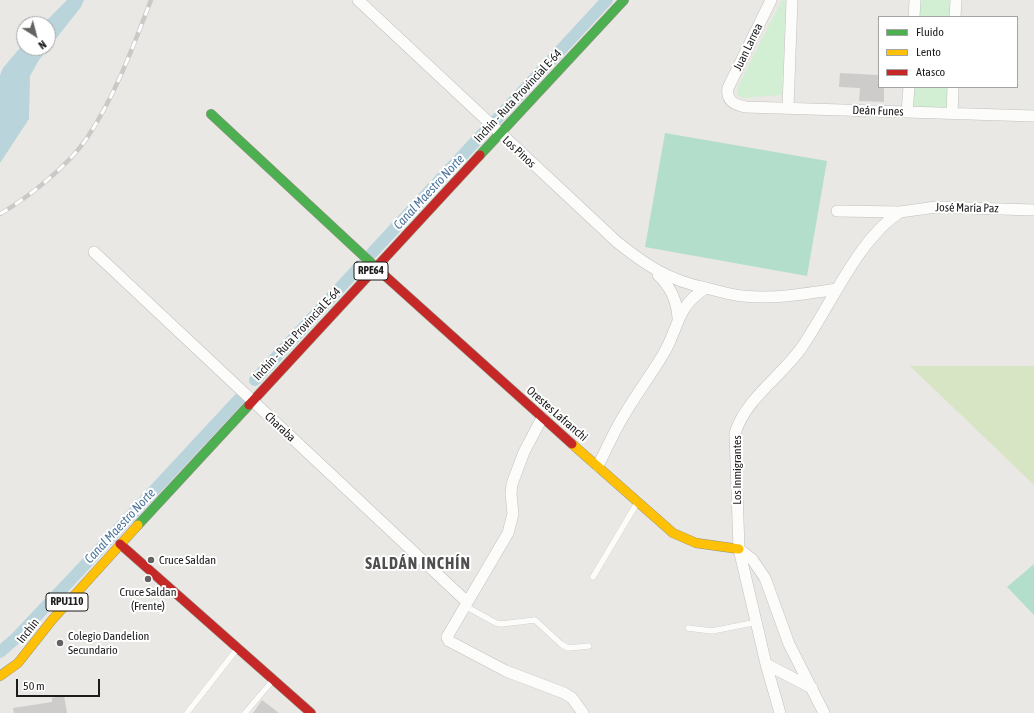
<!DOCTYPE html>
<html>
<head>
<meta charset="utf-8">
<style>
	body { margin:0 }
	#map { position:relative; width:1034px; height:713px; overflow:hidden; background:#eae8e5; font-family:"Asap Condensed",sans-serif }
	canvas { display:block }
	.legend { position:absolute; left:878px; top:16px; width:140px; height:72px; box-sizing:border-box; background:#fff; border:1px solid #a4a4a4; margin:0; padding:5px 7px; list-style:none; font-size:12px; color:#1c1c1c }
	.legend li { display:flex; align-items:center; gap:8px; height:20px }
	.legend b { width:20px; border:1px solid #a4a4a4 }
	.north { position:absolute; left:16px; top:16px; width:40px; height:40px; box-sizing:border-box; background:#fff; border:1px solid #a4a4a4; border-radius:50%; rotate:144deg; font-size:11px; font-weight:700; line-height:16px; text-align:center; color:#1c1c1c }
	.north::after { content:''; display:block; margin:auto; width:14px; height:18px; background:#646362; clip-path:polygon(50% 0,100% 100%,50% 72%,0 100%) }
	.scale { position:absolute; left:16px; top:679px; width:84px; height:18px; box-sizing:border-box; border:2px solid #1c1c1c; border-top:0; padding-left:5px; font-size:12px; line-height:14px; white-space:nowrap; color:#1c1c1c; -webkit-text-stroke:3px #fff; paint-order:stroke }
</style>
</head>
<body>
<div id="map">
<canvas width="1034" height="713"></canvas>
<ul class="legend">
<li><b style="height:5px;background:#4caf50"></b>Fluido</li>
<li><b style="height:5px;background:#ffc107"></b>Lento</li>
<li><b style="height:5px;background:#c62828"></b>Atasco</li>
</ul>
<div class="north">N</div>
<div class="scale">50 m</div>
</div>
<script>
const ctx = document.querySelector('canvas').getContext('2d');
ctx.lineJoin = 'round';
function paint(path, color) { ctx.fillStyle = color; ctx.fill(path, 'evenodd'); }
function strokePath(path, color, width, dash) { ctx.strokeStyle = color; ctx.lineWidth = width; ctx.lineCap = dash ? 'butt' : 'round'; ctx.setLineDash(dash || []); ctx.stroke(path); }
function write(font, color, halo, rows, align = 'center') {
  ctx.font = font + ' "Asap Condensed",sans-serif'; ctx.lineWidth = 4; ctx.setLineDash([]); ctx.textBaseline = 'middle'; ctx.strokeStyle = halo; ctx.fillStyle = color; for (const [text, x, y, turn = 0] of rows) {
    ctx.save(); ctx.translate(x, y); ctx.rotate((+turn || 0) * Math.PI / 180); ctx.textAlign = isNaN(turn) ? turn : align; if (halo) ctx.strokeText(text, 0, 0); ctx.fillText(text, 0, 0); ctx.restore();
  }
}
const grass = new Path2D(`
	M 910,366 L 1034,366 L 1034,485 Z`);
const park = new Path2D(`
	M 782,0 L 786,0 L 782,95 L 742,98 L 737,94 L 738,86 Z
	M 915,0 L 956,0 L 955,17 L 914,17 Z
	M 909,87 L 953,87 L 952,114 L 907,112 Z`);
const pitch = new Path2D(`
	M 665,133 L 827,161 L 807,276 L 645,247 Z
	M 1034,564 L 1034,615 L 1007,587 Z`);
const water = new Path2D(`
	M 67,0 L 84,0 L 81,7 L 39,60 L 30,76 L 29,119 L 0,163 L 0,75 L 3,68 L 24,43 L 24,48 L 48,48 L 48,24 L 43,24 Z`);
const canal = new Path2D(`
	M 496,120 L 607,0
	M 372,253 L 486,130
	M 255,380 L 360,266
	M 0,652 L 15,639 L 82,568 L 239,399`);
const building = new Path2D(`
	M 840,73 L 879,75 L 879,87 L 884,87 L 884,102 L 859,101 L 860,88 L 839,87 Z
	M 64,695 L 67,713 L 14,713 L 13,708 L 52,702 L 52,698 Z
	M 262,700 L 279,713 L 253,713 Z`);
const lane = new Path2D(`
	M 593,577 L 637,503
	M 465,606 L 496,623 L 501,624 L 535,620 L 561,644 L 568,648 L 589,646
	M 688,628 L 712,631 L 757,622
	M 187,713 L 237,649
	M 245,713 L 273,680`);
const street = new Path2D(`
	M 358,0 L 617,242 C 647,266 668,280 706,288
	M 771,0 L 728,88 C 726,101 734,105 746,107 L 1034,116
	M 914,17 L 915,0
	M 955,17 L 956,0
	M 788,107 L 792,0
	M 907,112 L 909,87
	M 952,114 L 953,87
	M 837,211 L 900,212 L 936,207 L 1034,210
	M 94,252 L 467,602
	M 658,275 C 671,287 677,300 678,318
	M 542,418 L 524,452 L 512,484 L 511,494 L 513,514 L 508,533 L 447,637 L 449,641 L 506,671 L 564,693 L 572,698 L 583,713
	M 598,466 C 607,448 615,429 626,412 C 638,392 652,373 664,353 C 680,325 676,307 706,288 C 718,291 731,295 743,296 C 775,299 805,294 837,289
	M 739,549 L 752,559 L 765,578 L 789,644 L 824,713
	M 766,664 L 780,713
	M 812,688 L 766,664 L 739,549 L 735,433 C 747,397 781,377 802,347 C 831,305 858,239 900,212`);
const fast = new Path2D(`
	M 211,114 L 383,274
	M 480,155 L 624,0
	M 138,525 L 249,405`);
const slow = new Path2D(`
	M 572,444 L 673,533 L 696,543 L 739,549
	M 0,676 L 18,663 L 52,620 L 138,525`);
const jam = new Path2D(`
	M 383,274 L 572,444
	M 249,405 L 480,155
	M 120,544 L 311,713`);
const rail = new Path2D(`
	M 0,214 C 29,197 68,166 87,138 C 115,96 133,47 151,0`);
const markers = [
	[151,560,4,"#646362"],
	[148,579,4,"#646362"],
	[60,643,4,"#646362"]
];
const shields = [
	[371,271,34],
	[67,602,42]
];
const shieldNames = [
	["RPE64",371,271],
	["RPU110",67,602]
];
const streetNames = [
	["Juan Larrea",748,47,-64],
	["Inchín - Ruta Provincial E-64",518,96,-47],
	["Deán Funes",878,111,2],
	["Los Pinos",519,152,43],
	["José María Paz",967,208,1],
	["Inchín - Ruta Provincial E-64",297,334,-47],
	["Orestes Lafranchi",557,414,41],
	["Charaba",280,427,43],
	["Los Inmigrantes",737,470,-90],
	["Inchín",28,631,-52]
];
const poiNames = [
	["Cruce Saldan",159,560],
	["Cruce Saldan",148,592,"center"],
	["(Frente)",148,606,"center"],
	["Colegio Dandelion",68,636],
	["Secundario",68,650]
];
const waterNames = [
	["Canal Maestro Norte",429,192,-47],
	["Canal Maestro Norte",120,526,-47]
];
const districtNames = [
	["SALDÁN INCHÍN",418,564]
];
paint(grass, '#d7e5c5');
paint(park, '#d3efd3');
paint(pitch, '#b3decb');
paint(water, '#bad4db');
strokePath(canal, '#bad4db', 12);
paint(building, '#ceccca');
strokePath(lane, '#c1c0bf', 6);
strokePath(street, '#c1c0bf', 12);
strokePath(fast, '#91927f', 10);
strokePath(slow, '#91927f', 10);
strokePath(jam, '#91927f', 10);
strokePath(lane, '#fcfcfb', 5.5);
strokePath(street, '#fcfcfb', 11);
strokePath(fast, '#4caf50', 9);
strokePath(slow, '#ffc107', 9);
strokePath(jam, '#c62828', 9);
strokePath(rail, '#c9c9c8', 4.5);
strokePath(rail, '#fff', 3, [9]);
for (const [x, y, r, color] of markers) { const dot = new Path2D(); dot.arc(x, y, r, 0, 2 * Math.PI); ctx.fillStyle = color; ctx.fill(dot); strokePath(dot, '#fff', 1.5); }
for (const [x, y, w] of shields) { const box = new Path2D(); box.roundRect(x - w / 2, y - 9, w, 18, 3); ctx.fillStyle = '#fff'; ctx.fill(box); strokePath(box, '#1c1c1c', 1); }
write('bold 11px', '#1c1c1c', null, shieldNames);
write('12px', '#1c1c1c', '#fff', streetNames);
write('12px', '#1c1c1c', '#fff', poiNames, 'left');
write('italic 13px', '#4e769c', '#fff', waterNames);
ctx.letterSpacing = '1px';
write('bold 16px', '#4f4f4f', '#fff', districtNames);
ctx.letterSpacing = '0px';
</script>
</body>
</html>
